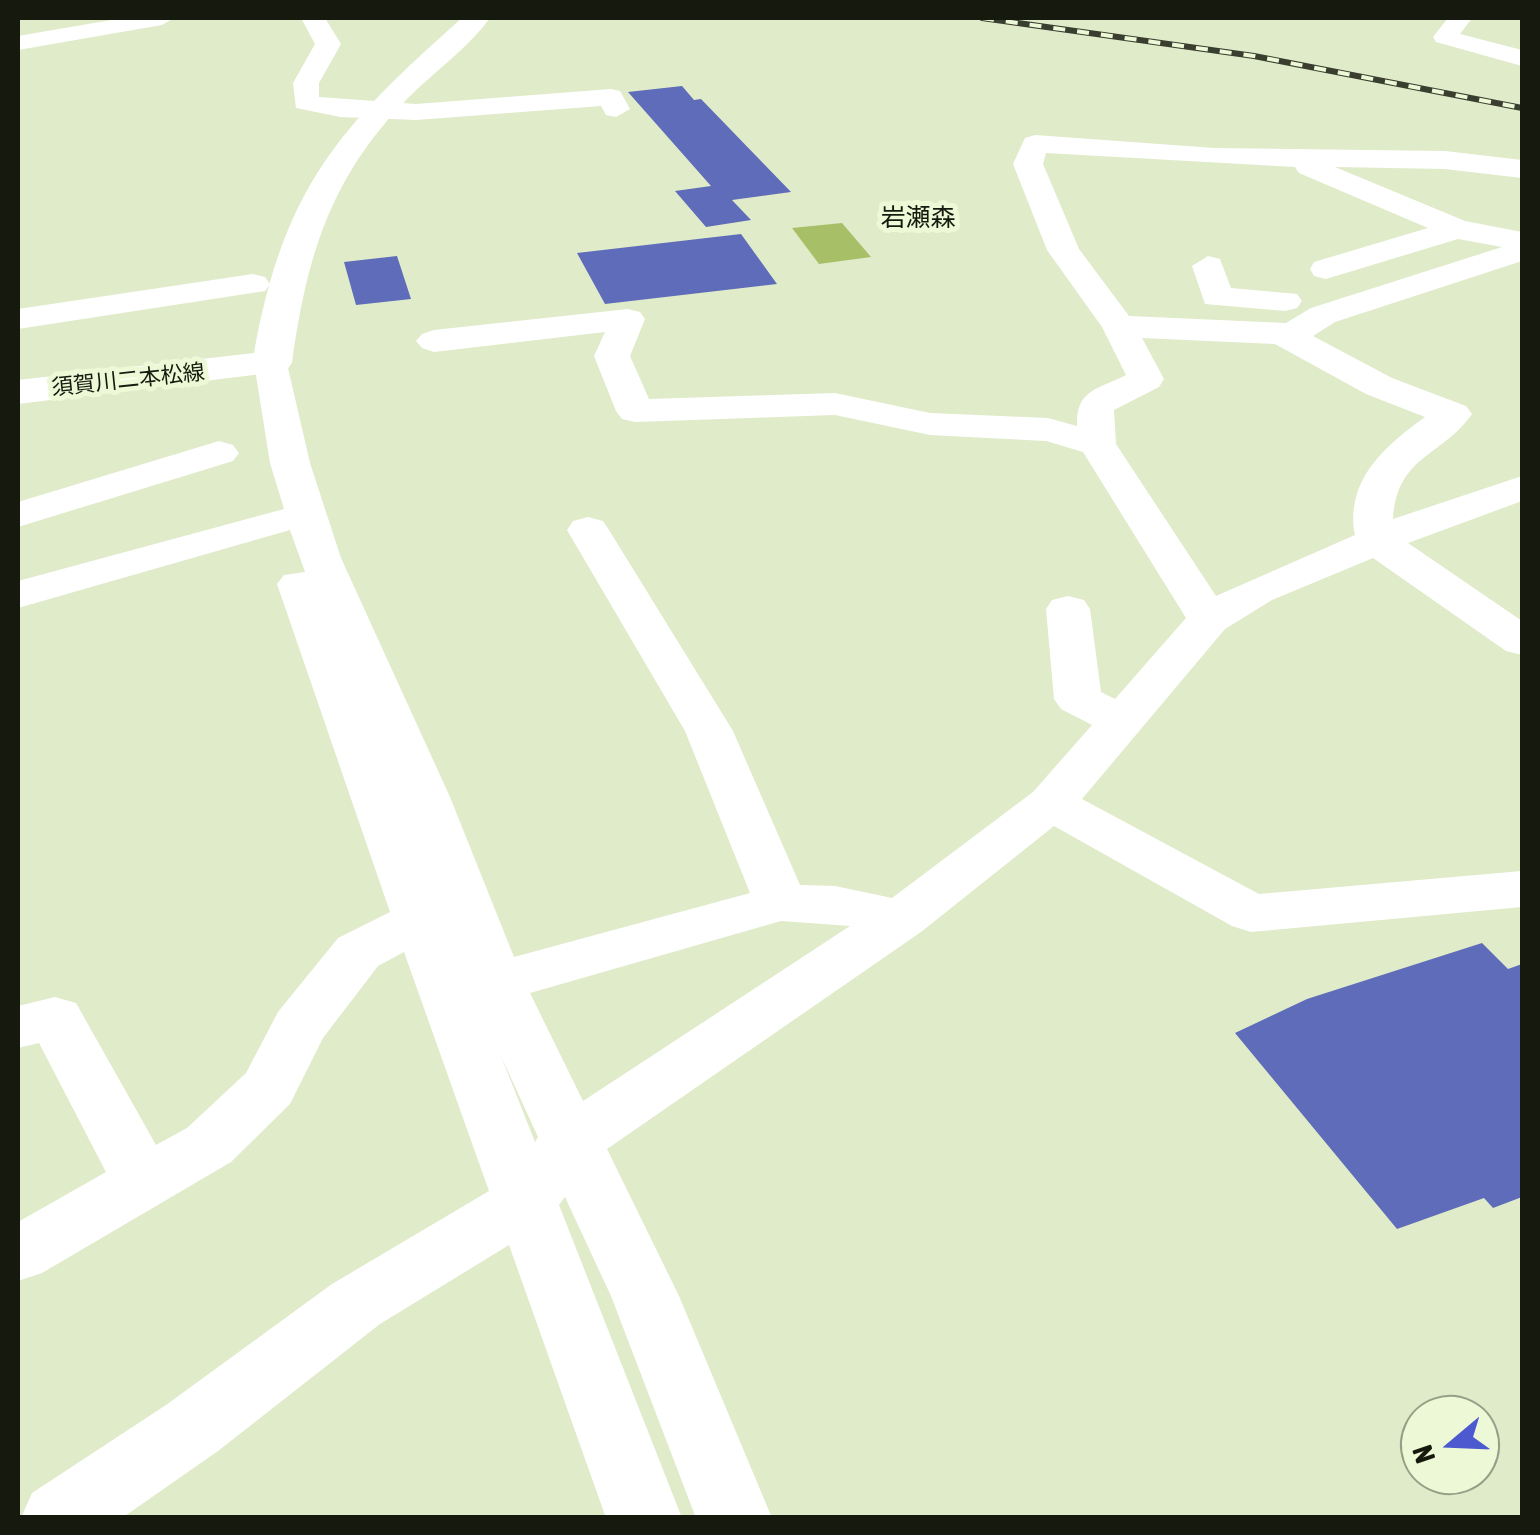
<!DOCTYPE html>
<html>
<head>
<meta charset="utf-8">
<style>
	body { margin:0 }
	#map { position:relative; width:1540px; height:1535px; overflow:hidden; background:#e0ebca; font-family:"Asap Condensed",sans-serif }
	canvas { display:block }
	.frame { position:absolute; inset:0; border:20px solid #161a0e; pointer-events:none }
	.north { position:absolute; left:1400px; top:1395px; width:100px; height:100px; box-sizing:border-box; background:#edf8d7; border:2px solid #979f87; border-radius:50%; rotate:251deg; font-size:28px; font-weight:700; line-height:40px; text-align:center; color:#161a0e }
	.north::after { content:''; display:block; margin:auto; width:35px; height:45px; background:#4d59cf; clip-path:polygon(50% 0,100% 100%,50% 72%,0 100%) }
</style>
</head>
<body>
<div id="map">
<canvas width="1540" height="1535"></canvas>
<div class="frame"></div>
<div class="north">N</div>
</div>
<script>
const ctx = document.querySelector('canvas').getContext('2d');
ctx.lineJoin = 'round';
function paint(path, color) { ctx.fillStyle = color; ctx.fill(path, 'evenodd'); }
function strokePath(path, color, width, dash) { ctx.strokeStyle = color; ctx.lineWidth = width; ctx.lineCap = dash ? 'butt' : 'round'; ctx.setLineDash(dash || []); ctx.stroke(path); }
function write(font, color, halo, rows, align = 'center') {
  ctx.font = font + ' "Asap Condensed","Noto Sans JP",sans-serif'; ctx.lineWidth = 10; ctx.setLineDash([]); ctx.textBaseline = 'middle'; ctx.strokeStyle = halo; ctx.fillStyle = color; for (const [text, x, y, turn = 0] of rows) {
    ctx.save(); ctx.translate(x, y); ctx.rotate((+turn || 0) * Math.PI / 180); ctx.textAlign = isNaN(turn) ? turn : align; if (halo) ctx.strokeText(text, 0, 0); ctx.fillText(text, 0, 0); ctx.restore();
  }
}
const water = new Path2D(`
	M 842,223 L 871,257 L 819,264 L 792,228 Z`);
const building = new Path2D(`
	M 682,86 L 694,100 L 701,99 L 791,192 L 732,200 L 751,220 L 706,227 L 675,191 L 711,186 L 628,92 Z
	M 741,234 L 777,284 L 605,304 L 577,253 Z
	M 397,256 L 411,299 L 356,305 L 344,262 Z
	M 1482,943 L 1508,969 L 1522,964 L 1522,1197 L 1493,1208 L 1484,1198 L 1397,1229 L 1235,1033 L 1307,999 Z`);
const minor = new Path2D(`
	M 123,18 L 174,18 L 162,25 L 18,50 L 18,36 Z
	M 301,18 L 325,18 L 341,44 L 319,83 L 319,97 L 416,104 L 611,89 L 620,91 L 630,109 L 616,117 L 606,115 L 601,106 L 416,120 L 340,117 L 296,108 L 293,83 L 315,44 Z
	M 1448,18 L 1472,18 L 1460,34 L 1522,50 L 1522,66 L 1436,42 L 1433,37 Z
	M 1035,135 L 1214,148 L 1445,151 L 1522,160 L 1522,178 L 1445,169 L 1335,167 L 1465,221 L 1522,232 L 1522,261 L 1335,322 L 1313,336 L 1392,378 L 1466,406 L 1472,414 C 1442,457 1397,455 1393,519 L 1522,476 L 1522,501 L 1408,543 L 1522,621 L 1522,655 L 1506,651 L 1373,558 L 1272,600 L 1225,629 L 1082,799 L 1259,894 L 1522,871 L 1522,907 L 1251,932 L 1232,926 L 1054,826 L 921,932 L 607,1149 L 679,1296 L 772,1518 L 696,1518 L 611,1296 L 565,1197 L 559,1205 L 682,1518 L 606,1518 L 509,1245 L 380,1324 L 218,1451 L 122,1518 L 21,1518 L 32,1493 L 166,1405 L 332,1284 L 489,1191 L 404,952 L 378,966 L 323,1038 L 290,1104 L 231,1162 L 42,1273 L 18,1281 L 18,1222 L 106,1172 L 39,1043 L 18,1048 L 18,1006 L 55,997 L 76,1003 L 156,1145 L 187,1128 L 246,1073 L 278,1012 L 338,938 L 390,912 L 277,584 L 284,575 L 305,572 L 290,530 L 18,608 L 18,581 L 284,509 L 270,463 L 254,363 L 259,355 L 285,355 L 310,463 L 341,558 L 450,797 L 514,957 L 750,893 L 685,731 L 567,530 L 573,521 L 588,517 L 603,521 L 609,530 L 733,731 L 800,885 L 835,886 L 892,898 L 1033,792 L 1092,725 L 1061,709 L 1054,699 L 1046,609 L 1052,600 L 1068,596 L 1084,600 L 1090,609 L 1101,692 L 1115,699 L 1186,618 L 1083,452 L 1046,441 L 930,435 L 835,415 L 635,422 L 622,419 L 616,411 L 594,356 L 605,332 L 434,352 L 422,348 L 416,341 L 422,334 L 434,330 L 628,309 L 640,312 L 645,319 L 630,356 L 649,399 L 835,393 L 930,413 L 1048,418 L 1077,426 C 1076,390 1096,390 1126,375 L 1102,327 L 1047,250 L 1013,164 L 1025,138 ZM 1046,153 L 1295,167 L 1299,173 L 1428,228 L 1314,262 L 1310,269 L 1314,276 L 1326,279 L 1458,239 L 1502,247 L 1311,308 L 1286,323 L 1129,316 L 1079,249 L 1043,164 ZM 1142,338 L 1275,344 L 1366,394 L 1425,417 C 1385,446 1345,480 1355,535 L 1216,596 L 1116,444 L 1114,410 L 1159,387 L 1164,379 ZM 781,921 L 850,926 L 583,1101 L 530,993 ZM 501,1056 L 538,1137 L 535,1142 Z
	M 1208,256 L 1220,259 L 1231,288 L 1297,294 L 1302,301 L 1297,308 L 1285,311 L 1205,304 L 1192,266 Z
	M 253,274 L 265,277 L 270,284 L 265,291 L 18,329 L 18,309 Z
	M 219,441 L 233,445 L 239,453 L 233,461 L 18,527 L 18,502 Z`);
const major = new Path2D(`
	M 462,18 L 490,18 C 468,48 434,72 407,99 C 330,178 307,256 292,363 L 286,371 L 18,404 L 18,380 L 254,353 C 284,187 339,127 462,18 Z`);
const rail = new Path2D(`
	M 982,18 L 1254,56 L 1522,108`);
const farStreetnames = [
	["須賀川二本松線",128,380,-6]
];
const farQuarternames = [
	["岩瀬森",918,218]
];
paint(water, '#a7c067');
paint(building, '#5e6cb9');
paint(minor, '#fff');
paint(major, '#fff');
strokePath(rail, '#393e2f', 6);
strokePath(rail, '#edf8d7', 4, [12]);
write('22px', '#161a0e', '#edf8d7', farStreetnames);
write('25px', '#161a0e', '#edf8d7', farQuarternames);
</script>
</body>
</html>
